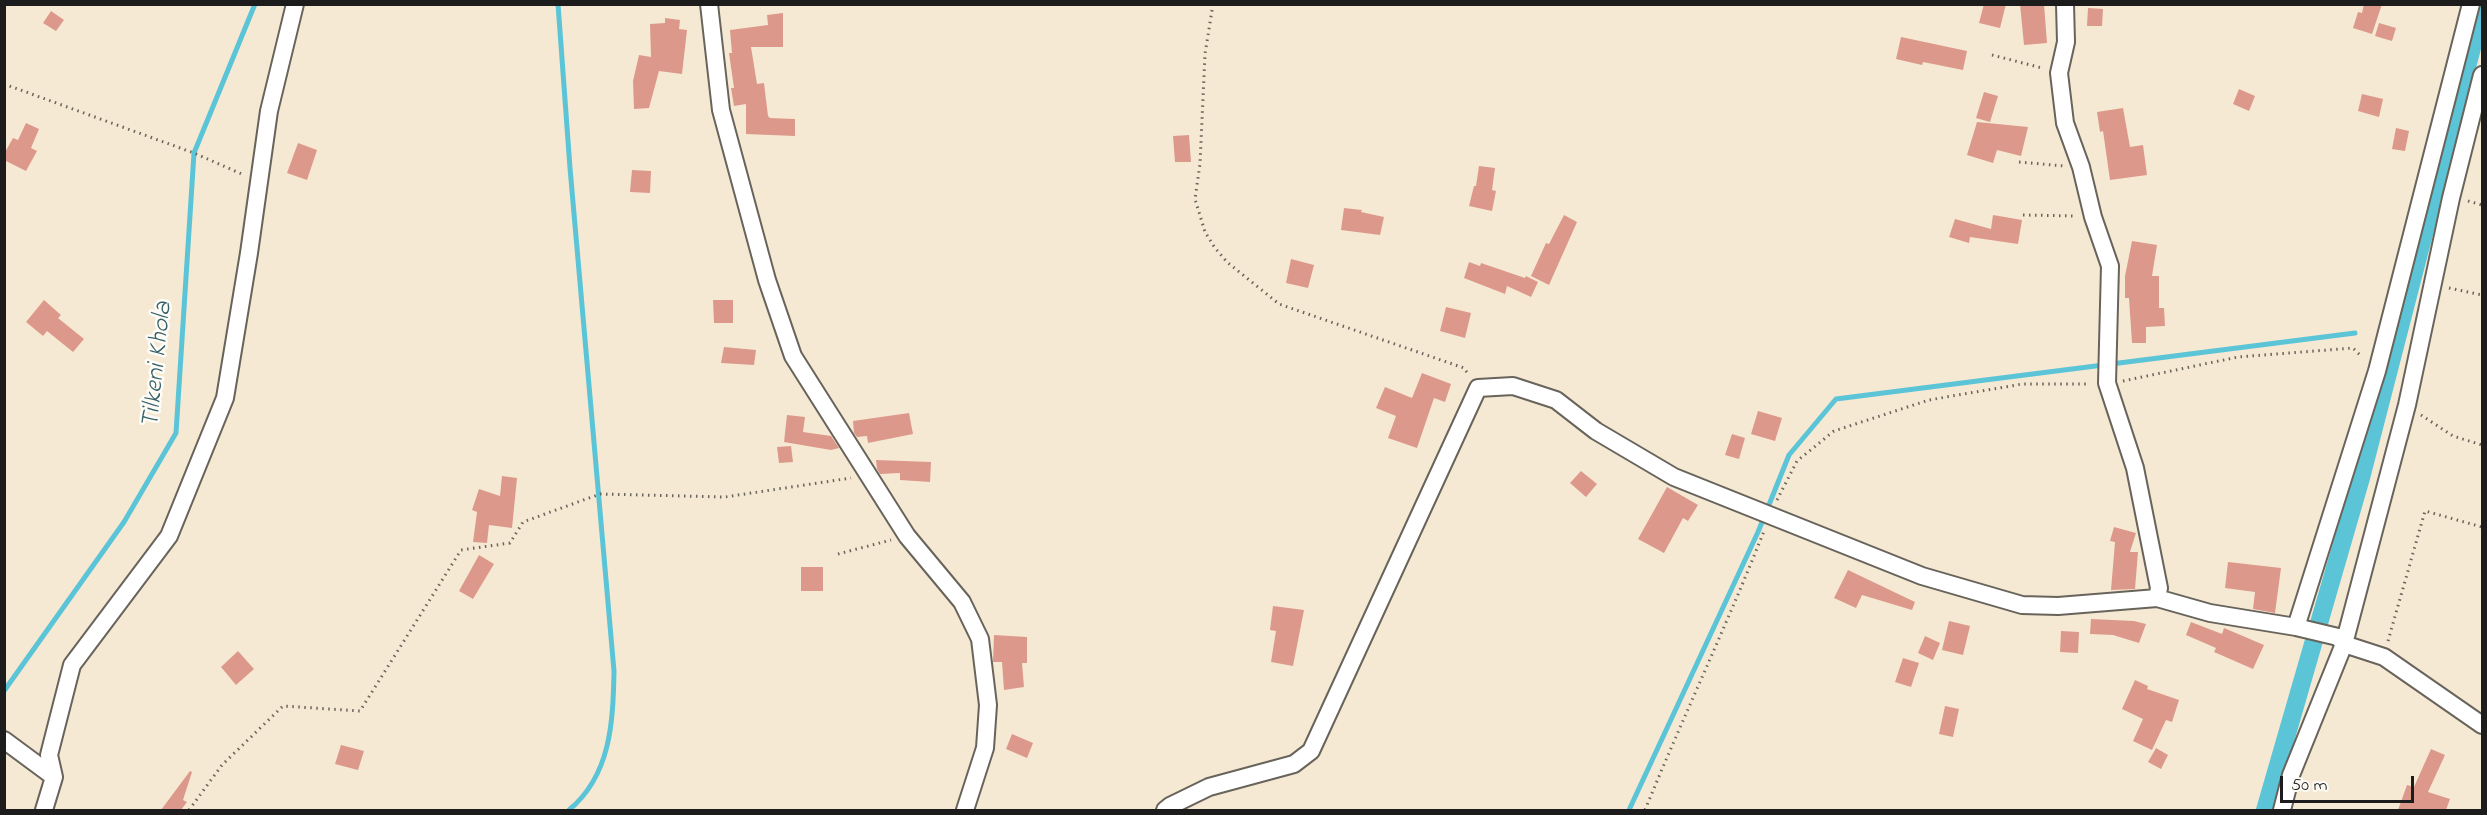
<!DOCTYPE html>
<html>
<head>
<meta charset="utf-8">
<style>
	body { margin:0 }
	#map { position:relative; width:2487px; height:815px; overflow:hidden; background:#f6e9d3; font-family:"Indie Flower",sans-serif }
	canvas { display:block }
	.frame { position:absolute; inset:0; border:6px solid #1c1c1c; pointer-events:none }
	.scale { position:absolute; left:2280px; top:776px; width:134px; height:27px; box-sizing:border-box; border:3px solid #1c1c1c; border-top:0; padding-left:8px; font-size:18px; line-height:21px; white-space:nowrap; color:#1c1c1c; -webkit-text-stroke:4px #fdfcf7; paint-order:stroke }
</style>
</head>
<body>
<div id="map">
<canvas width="2487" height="815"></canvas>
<div class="frame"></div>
<div class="scale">50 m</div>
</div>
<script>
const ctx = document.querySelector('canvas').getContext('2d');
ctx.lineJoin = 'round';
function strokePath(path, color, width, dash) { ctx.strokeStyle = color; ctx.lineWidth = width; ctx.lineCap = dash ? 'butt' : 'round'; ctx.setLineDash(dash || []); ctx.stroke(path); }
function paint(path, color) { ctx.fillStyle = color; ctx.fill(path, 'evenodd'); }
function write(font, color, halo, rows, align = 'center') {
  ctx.font = font + ' "Indie Flower",sans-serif'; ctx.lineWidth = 5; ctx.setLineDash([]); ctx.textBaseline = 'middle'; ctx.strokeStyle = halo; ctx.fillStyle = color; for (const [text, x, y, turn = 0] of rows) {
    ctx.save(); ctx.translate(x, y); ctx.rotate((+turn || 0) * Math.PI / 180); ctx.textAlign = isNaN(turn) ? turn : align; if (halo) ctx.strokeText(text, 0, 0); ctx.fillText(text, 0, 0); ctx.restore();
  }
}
const stream = new Path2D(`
	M 558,4 L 570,168 L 614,671 C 613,722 611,775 569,810
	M 4,691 L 124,522 L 176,433 L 194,153 L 255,4
	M 1629,810 L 1758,532 L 1789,455 L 1836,399 L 2355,333`);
const canal = new Path2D(`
	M 2265,810 L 2361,478 L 2482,9`);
const building = new Path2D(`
	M 1984,4 L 2006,4 L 2000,28 L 1979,23 Z
	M 2020,4 L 2044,4 L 2047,43 L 2024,45 Z
	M 2364,4 L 2382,4 L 2372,34 L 2353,28 L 2358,12 L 2362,13 Z
	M 2088,8 L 2103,9 L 2102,26 L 2087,26 Z
	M 51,11 L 64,20 L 56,31 L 43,23 Z
	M 783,13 L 783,47 L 751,47 L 757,84 L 764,83 L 768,116 L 770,118 L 795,119 L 795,136 L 746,134 L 746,104 L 734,106 L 731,88 L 734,88 L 729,53 L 732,53 L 730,30 L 768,25 L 767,15 Z
	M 665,18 L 680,20 L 679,29 L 687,30 L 682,74 L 659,71 L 649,108 L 634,109 L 633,81 L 639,55 L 651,57 L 650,24 L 665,23 Z
	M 2379,23 L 2396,28 L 2392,41 L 2375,36 Z
	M 1901,37 L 1967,51 L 1963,70 L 1923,62 L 1922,65 L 1896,59 Z
	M 2239,89 L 2255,96 L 2249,111 L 2233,104 Z
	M 1984,92 L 1998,96 L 1990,122 L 1976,118 Z
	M 2362,94 L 2383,99 L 2379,117 L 2358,111 Z
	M 2123,108 L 2130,147 L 2143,145 L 2147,175 L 2110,180 L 2103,131 L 2100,132 L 2097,112 Z
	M 1977,122 L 2028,127 L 2021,156 L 1997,150 L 1993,163 L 1967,155 Z
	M 26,123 L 39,129 L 31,148 L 37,151 L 26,171 L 4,160 L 4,154 L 13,138 L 18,140 Z
	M 2396,128 L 2409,131 L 2405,151 L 2392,149 Z
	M 1189,135 L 1191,162 L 1175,162 L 1173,136 Z
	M 298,143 L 317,150 L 307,180 L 287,173 Z
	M 1479,166 L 1495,168 L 1492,190 L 1496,191 L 1492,211 L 1469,206 L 1474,186 L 1476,186 Z
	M 632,170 L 651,171 L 650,193 L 630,192 Z
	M 1344,208 L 1362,210 L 1361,212 L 1384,217 L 1380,235 L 1341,230 Z
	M 1564,215 L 1577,222 L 1549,285 L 1531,276 L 1546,243 L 1549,244 Z
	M 1993,215 L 2022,220 L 2018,244 L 1970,237 L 1969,243 L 1949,237 L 1955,219 L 1991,229 Z
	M 2132,241 L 2157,245 L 2152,276 L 2159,276 L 2159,308 L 2164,308 L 2165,326 L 2146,327 L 2146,343 L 2132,343 L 2129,298 L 2125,298 L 2125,276 Z
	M 1291,259 L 1314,265 L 1308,288 L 1286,283 Z
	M 1469,262 L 1480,266 L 1481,263 L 1525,278 L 1526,276 L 1538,282 L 1531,297 L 1507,286 L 1505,294 L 1464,278 Z
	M 44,300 L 61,315 L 58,318 L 84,339 L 73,352 L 47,331 L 43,336 L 26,322 Z
	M 713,300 L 733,300 L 733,323 L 714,323 Z
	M 1446,307 L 1471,313 L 1465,338 L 1440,331 Z
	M 724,347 L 756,350 L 754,365 L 721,363 Z
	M 1422,373 L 1451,384 L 1445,402 L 1434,398 L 1417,448 L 1388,438 L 1396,416 L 1376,408 L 1385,387 L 1412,398 Z
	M 1758,411 L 1782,418 L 1775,441 L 1751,434 Z
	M 909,413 L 913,434 L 868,443 L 867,436 L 857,437 L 854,433 L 853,421 Z
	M 787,415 L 805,417 L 803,432 L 831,436 L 839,448 L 831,450 L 784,442 Z
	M 1732,434 L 1745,438 L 1739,459 L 1725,455 Z
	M 791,446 L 793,462 L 779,463 L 777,447 Z
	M 876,460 L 931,462 L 930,482 L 900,480 L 900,473 L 880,474 L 877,469 Z
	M 1581,471 L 1597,484 L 1586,497 L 1570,483 Z
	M 502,476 L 517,478 L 512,528 L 489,525 L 487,543 L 473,542 L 477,512 L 472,510 L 479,489 L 500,496 Z
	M 1667,487 L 1698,505 L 1688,521 L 1683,518 L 1664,553 L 1638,539 Z
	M 2114,527 L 2136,533 L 2130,552 L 2138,552 L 2135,589 L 2111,590 L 2115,542 L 2110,541 Z
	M 479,555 L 494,564 L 473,599 L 459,591 Z
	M 2228,562 L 2281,568 L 2275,613 L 2253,609 L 2255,592 L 2225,588 Z
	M 801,567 L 823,567 L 823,591 L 801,591 Z
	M 1848,570 L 1915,602 L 1912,610 L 1862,595 L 1856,608 L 1834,598 Z
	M 1273,606 L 1304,610 L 1293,666 L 1271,662 L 1276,631 L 1270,630 Z
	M 2091,619 L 2134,621 L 2146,624 L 2139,643 L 2113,635 L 2090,634 Z
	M 1949,621 L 1970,626 L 1963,655 L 1942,650 Z
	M 2191,622 L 2222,634 L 2224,628 L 2264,645 L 2253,669 L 2214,652 L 2216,648 L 2186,635 Z
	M 2061,631 L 2079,632 L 2078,653 L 2060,652 Z
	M 994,635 L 1027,637 L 1027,663 L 1022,663 L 1024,687 L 1004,690 L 1002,662 L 993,662 Z
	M 1925,636 L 1940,643 L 1933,660 L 1918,653 Z
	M 238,651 L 254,669 L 236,685 L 221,667 Z
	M 1903,658 L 1919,663 L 1911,687 L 1895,682 Z
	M 2135,680 L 2148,686 L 2147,689 L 2179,700 L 2172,722 L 2166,720 L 2152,750 L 2133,741 L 2143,719 L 2122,709 Z
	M 1945,706 L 1959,709 L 1953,737 L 1939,734 Z
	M 1012,734 L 1033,743 L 1027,758 L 1006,749 Z
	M 341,745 L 364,751 L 358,770 L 335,764 Z
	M 2156,748 L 2168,755 L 2161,769 L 2148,762 Z
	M 2431,749 L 2445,755 L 2428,792 L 2450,799 L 2446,810 L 2398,810 L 2407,785 L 2414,787 Z
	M 190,771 L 192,772 L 183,800 L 187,802 L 181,810 L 161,810 Z`);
const path = new Path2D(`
	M 1213,4 L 1205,54 L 1200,164 L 1195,199 L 1205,232 L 1215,248 L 1227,262 L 1279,304 L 1464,368 L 1468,374
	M 1992,55 L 2042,68
	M 4,84 L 194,153 L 244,175
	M 2019,162 L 2064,166
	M 2468,201 L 2482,205
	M 2023,215 L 2076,216
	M 2449,288 L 2482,295
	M 2123,381 L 2238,357 L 2353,348 L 2362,357
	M 2421,415 L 2453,436 L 2482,445
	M 1777,500 L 1797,461 L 1834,431 L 1929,400 L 2022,384 L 2090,384
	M 838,554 L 891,540
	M 2388,641 L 2425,511 L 2482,527
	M 189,810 L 222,765 L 283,706 L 360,711 L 461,550 L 510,543 L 523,522 L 600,494 L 725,497 L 851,478
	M 1645,810 C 1683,717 1727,625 1764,531`);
const street = new Path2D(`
	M 709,4 L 721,110 L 767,280 L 793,356 L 907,536 L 962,602 L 980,639 L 988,705 L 985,748 L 965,810
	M 2065,4 L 2066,42 L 2059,73 L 2065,123 L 2081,167 L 2093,217 L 2110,266 L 2107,383 L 2135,468 L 2159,588 L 2157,598
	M 2296,627 L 2377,371 L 2471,4
	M 4,740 L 54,777
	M 44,810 L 54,777 L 49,755 L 72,665 L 169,536 L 225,398 L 249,253 L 269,111 L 295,4
	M 1165,810 L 1170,806 L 1209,787 L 1294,764 L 1311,751 L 1478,388 L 1513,386 L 1556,400 L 1596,431 L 1674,477 L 1922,576 L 2022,605 L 2058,606 L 2157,598 L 2210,613 L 2296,627 L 2338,637 L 2344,644 L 2384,657 L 2482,725
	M 2282,810 L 2291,775 L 2344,644 L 2407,405 L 2451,198 L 2482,75`);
const waterNames = [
	["Tilkeni Khola",159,365,-84]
];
strokePath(stream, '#5bc5d7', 5);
strokePath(canal, '#5bc5d7', 18);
paint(building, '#dc998b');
strokePath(street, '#68645c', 20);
strokePath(path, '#68645c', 3, [1.5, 4.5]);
strokePath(street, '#fff', 16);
write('italic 26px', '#356067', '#fdfcf7', waterNames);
</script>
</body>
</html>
